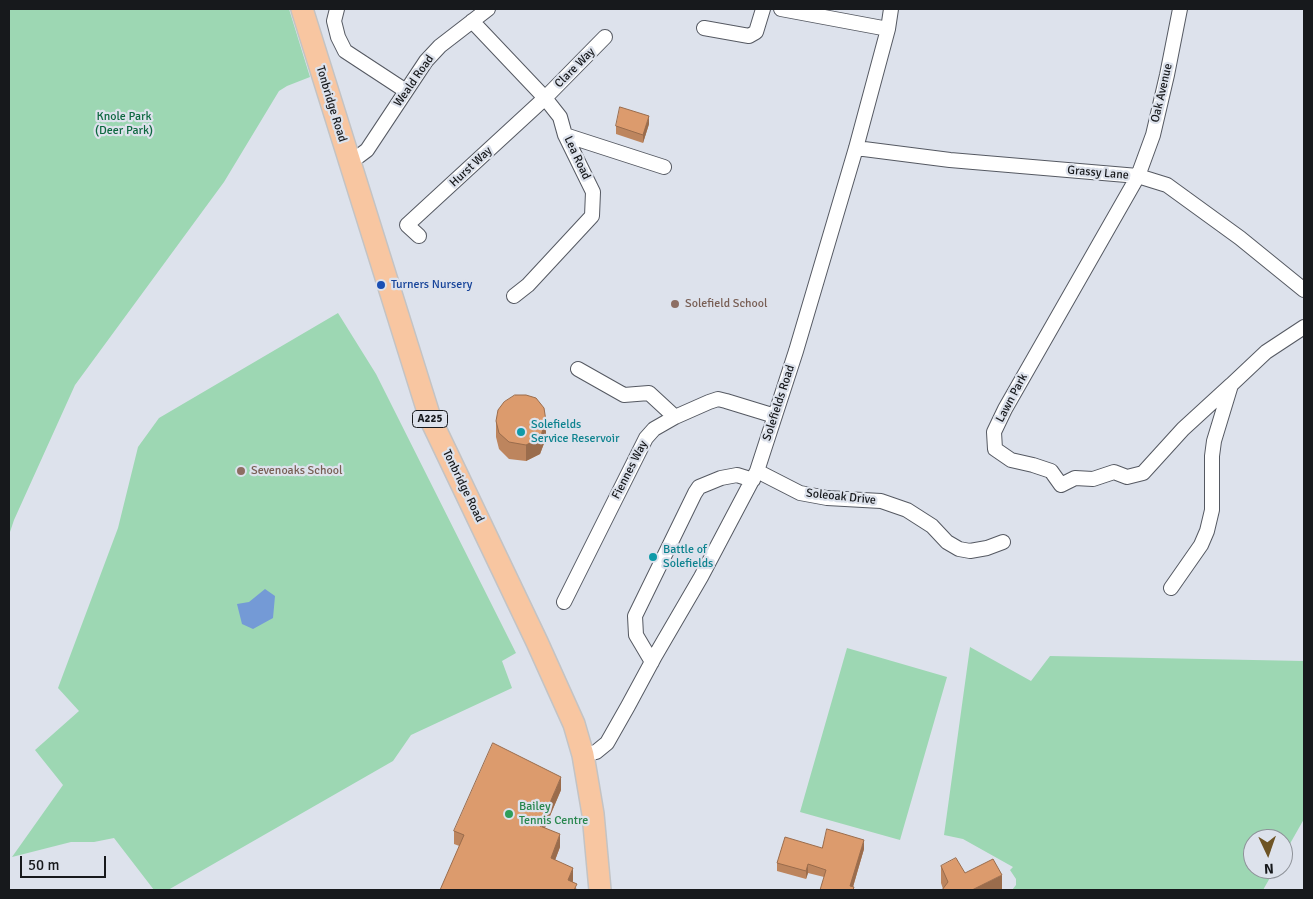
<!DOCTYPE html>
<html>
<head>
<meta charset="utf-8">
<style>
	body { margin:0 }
	#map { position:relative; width:1313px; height:899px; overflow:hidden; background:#dde2ec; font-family:Signika,sans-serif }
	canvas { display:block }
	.frame { position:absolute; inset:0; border:10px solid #17191c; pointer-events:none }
	.north { position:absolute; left:1243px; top:829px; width:50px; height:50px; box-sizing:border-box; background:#dde2ec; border:1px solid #8e9299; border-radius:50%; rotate:177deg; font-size:14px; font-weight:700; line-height:20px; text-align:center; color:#17191c }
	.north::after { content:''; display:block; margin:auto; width:18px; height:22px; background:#6e5425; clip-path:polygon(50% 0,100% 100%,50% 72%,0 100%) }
	.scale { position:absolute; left:20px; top:856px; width:86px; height:22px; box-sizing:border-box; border:2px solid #17191c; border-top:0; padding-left:6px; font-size:15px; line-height:18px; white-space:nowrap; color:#17191c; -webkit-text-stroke:4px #dde2ec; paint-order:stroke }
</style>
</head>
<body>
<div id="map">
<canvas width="1313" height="899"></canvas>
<div class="frame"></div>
<div class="north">N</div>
<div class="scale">50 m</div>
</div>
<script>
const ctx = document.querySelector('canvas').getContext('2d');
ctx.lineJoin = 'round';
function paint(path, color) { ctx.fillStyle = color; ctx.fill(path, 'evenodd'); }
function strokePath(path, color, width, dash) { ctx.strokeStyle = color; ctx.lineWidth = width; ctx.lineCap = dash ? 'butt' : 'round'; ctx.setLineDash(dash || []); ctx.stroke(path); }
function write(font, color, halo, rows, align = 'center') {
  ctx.font = font + ' Signika,sans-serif'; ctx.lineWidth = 4.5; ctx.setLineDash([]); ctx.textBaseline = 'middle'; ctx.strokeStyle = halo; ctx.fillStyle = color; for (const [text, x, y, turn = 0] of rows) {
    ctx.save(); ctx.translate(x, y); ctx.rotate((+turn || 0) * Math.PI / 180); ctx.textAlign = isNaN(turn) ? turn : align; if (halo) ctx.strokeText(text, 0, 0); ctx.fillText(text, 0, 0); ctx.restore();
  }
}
const green = new Path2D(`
	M 9,9 L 289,9 L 310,77 L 287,86 L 279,91 L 224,182 L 75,385 L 14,520 L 9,535 Z
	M 338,313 L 376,374 L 516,653 L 502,661 L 512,688 L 411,735 L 393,761 L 168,890 L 154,890 L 114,838 L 94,842 L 71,842 L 12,857 L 63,785 L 35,750 L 79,711 L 58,688 L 118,528 L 138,447 L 159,418 Z
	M 970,647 L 1031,681 L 1050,656 L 1304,661 L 1304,819 L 1283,856 L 1283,839 L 1253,839 L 1253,869 L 1275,869 L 1263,890 L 1012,890 L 1016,885 L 1016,879 L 1010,870 L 1013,867 L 963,839 L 944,835 Z
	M 847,648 L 947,677 L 900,840 L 800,812 Z`);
const water = new Path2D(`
	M 265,589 L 275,596 L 273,618 L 253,629 L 242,624 L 237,604 L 249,602 Z`);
const minor = new Path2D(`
	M 337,9 L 334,21 L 338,37 L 345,51 L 406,91
	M 781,9 L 888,29
	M 1180,9 L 1167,75 L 1153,135 L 1138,176 L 1005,409 L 994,432 L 995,449 L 1011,460 L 1033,465 L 1051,471 L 1061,485 L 1075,478 L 1093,479 L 1114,472 L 1127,477 L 1143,473 L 1183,429 L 1231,385
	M 472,21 L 545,98 L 560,117 L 565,135 L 593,192 L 592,216 L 528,285 L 514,296
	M 704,28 L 749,36 L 756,32 L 763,9
	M 565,135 L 664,167
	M 856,148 L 950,160 L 1138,176 L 1167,185 L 1240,238 L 1304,290
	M 349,160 L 359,156 L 367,150 L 426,61 L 440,46 L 488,9
	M 419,236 L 407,225 L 545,98 L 605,37
	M 578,369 L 624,395 L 649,393 L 675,417
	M 757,471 L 800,493 L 827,498 L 881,501 L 907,510 L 932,526 L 947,542 L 959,549 L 970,551 L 987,548 L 1003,542
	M 1171,588 L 1201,545 L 1207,531 L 1212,510 L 1212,456 L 1214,441 L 1231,385 L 1266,352 L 1304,327
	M 564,602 L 646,438 L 654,429 L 675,417 L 709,402 L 718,399 L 726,401 L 775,416
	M 652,662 L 636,635 L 635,616 L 695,493 L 699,487 L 721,478 L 737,475 L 753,480
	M 583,755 L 596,752 L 607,743 L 628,706 L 655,656 L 701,577 L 757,471 L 796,351 L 817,280 L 856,148 L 888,29 L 891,9`);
const primary = new Path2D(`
	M 302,9 L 430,418 L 537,642 L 574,724 L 583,755 L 593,814 L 600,890`);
const wall = new Path2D(`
	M 649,124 L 643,143 L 616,134 L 616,126 Z
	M 496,421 L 546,438 L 540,454 L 526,461 L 509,459 L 499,449 L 496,437 Z
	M 561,790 L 545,828 L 560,847 L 555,860 L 573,880 L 573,882 L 577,890 L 454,844 L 454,831 Z
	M 822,848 L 864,849 L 853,887 L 854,890 L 824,877 L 808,873 L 806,879 L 777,871 L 777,863 Z
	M 941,866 L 965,873 L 1002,890 L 943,889 L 941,883 Z`);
const shadedWall = new Path2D(`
	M 649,116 L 649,124 L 643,143 L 643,135 Z
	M 546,421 L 546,438 L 540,454 L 526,461 L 526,445 Z
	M 561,777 L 561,790 L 540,839 L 540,826 Z
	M 560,834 L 560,847 L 551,871 L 551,858 Z
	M 864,840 L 864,849 L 852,890 L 850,886 Z
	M 808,864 L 808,873 L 806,879 L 806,871 Z
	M 573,868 L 573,880 L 569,890 L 568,880 Z
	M 1002,875 L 1002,890 L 972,890 Z`);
const building = new Path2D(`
	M 620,107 L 649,116 L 643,135 L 616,126 Z
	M 515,395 L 526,395 L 536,398 L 544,408 L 546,421 L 540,438 L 526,445 L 509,442 L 499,433 L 496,421 L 498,410 L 504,402 Z
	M 493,743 L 561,777 L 540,826 L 560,834 L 551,858 L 573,868 L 568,880 L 577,884 L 574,890 L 440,890 L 464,835 L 454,831 Z
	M 827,829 L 864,840 L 850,886 L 854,887 L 853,890 L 820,890 L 826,870 L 808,864 L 806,871 L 777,863 L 785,837 L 822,848 Z
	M 956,858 L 965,873 L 993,859 L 1002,875 L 972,890 L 942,890 L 948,882 L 941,866 Z`);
const markers = [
	[381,285,5,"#1a4fb4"],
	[675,304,5,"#8d6e63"],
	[521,432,5,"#0f9aa8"],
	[241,471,5,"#8d6e63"],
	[653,557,5,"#0f9aa8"],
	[509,814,5,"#2e9e5b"]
];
const shields = [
	[430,419,35]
];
const shieldNames = [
	["A225",430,419]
];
const streetNames = [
	["Clare Way",575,68,-45],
	["Weald Road",414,81,-55],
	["Oak Avenue",1162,93,-77],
	["Tonbridge Road",331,104,73],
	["Lea Road",577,158,65],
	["Hurst Way",471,167,-43],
	["Grassy Lane",1098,173,5],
	["Lawn Park",1012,398,-62],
	["Solefields Road",779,403,-72],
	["Fiennes Way",630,470,-63],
	["Tonbridge Road",463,486,64],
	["Soleoak Drive",841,497,6]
];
const parkNames = [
	["Knole Park",124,117],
	["(Deer Park)",124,131]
];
const transitNames = [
	["Turners Nursery",391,285]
];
const educationNames = [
	["Solefield School",685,304],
	["Sevenoaks School",251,471]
];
const cultureNames = [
	["Solefields",531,425],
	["Service Reservoir",531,439],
	["Battle of",663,550],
	["Solefields",663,564]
];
const leisureNames = [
	["Bailey",519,807],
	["Tennis Centre",519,821]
];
paint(green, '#9dd7b3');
paint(water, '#749ad6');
strokePath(minor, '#555962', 16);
strokePath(primary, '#c3c3c4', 24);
strokePath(minor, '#fff', 14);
strokePath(primary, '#f8c6a1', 21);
paint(wall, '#bd855e');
paint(shadedWall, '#9a6c4c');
paint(building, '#dc9b6d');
strokePath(building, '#9a6c4c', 1);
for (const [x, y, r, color] of markers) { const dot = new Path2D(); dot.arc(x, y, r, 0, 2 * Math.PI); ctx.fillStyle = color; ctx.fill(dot); strokePath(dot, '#dde2ec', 2); }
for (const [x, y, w] of shields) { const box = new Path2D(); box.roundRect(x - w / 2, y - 8.5, w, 17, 4); ctx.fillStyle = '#dde2ec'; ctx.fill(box); strokePath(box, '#17191c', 1); }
write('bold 11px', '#17191c', null, shieldNames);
write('12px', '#17191c', '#dde2ec', streetNames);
write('12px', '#0e6840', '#dde2ec', parkNames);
write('12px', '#164399', '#dde2ec', transitNames, 'left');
write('12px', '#785e54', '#dde2ec', educationNames, 'left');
write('12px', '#0d838f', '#dde2ec', cultureNames, 'left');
write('12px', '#27864d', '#dde2ec', leisureNames, 'left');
</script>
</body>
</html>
